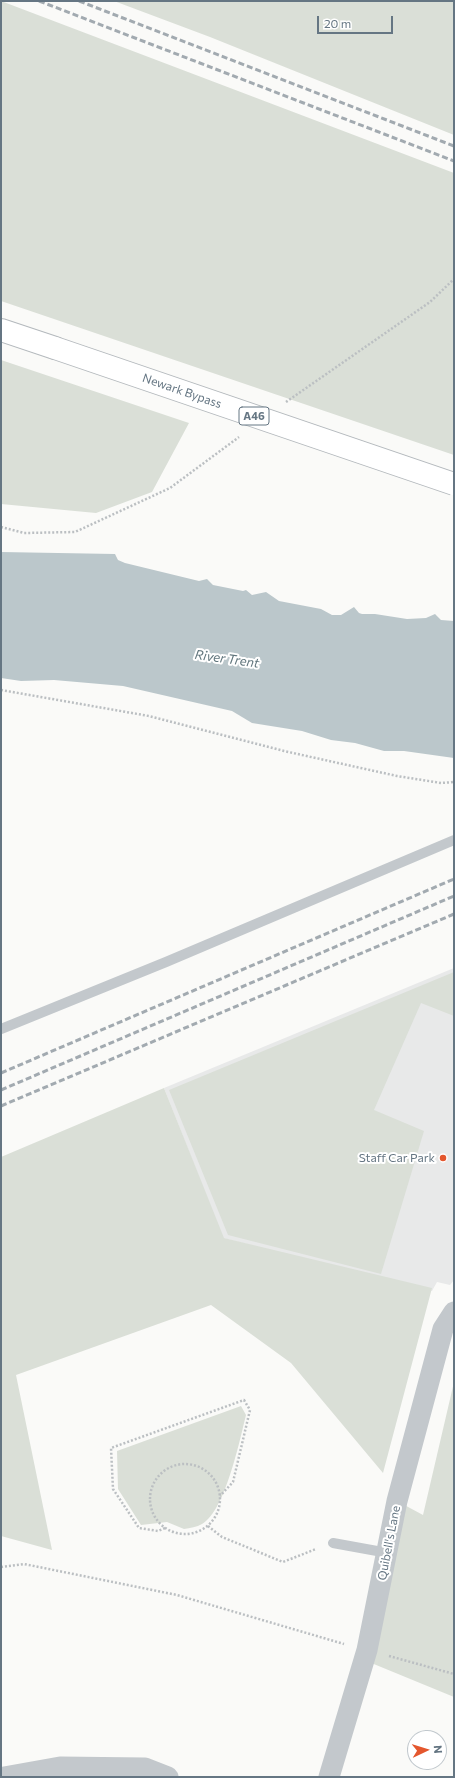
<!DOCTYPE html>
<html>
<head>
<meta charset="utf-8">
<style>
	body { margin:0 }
	#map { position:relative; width:455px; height:1778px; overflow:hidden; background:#fafaf8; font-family:Commissioner,sans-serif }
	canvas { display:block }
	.frame { position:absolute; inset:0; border:2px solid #657683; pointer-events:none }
	.north { position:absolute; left:407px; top:1730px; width:40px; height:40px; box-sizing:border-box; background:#fff; border:1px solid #c1c8cd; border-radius:50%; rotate:86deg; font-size:11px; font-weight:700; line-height:16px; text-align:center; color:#657683 }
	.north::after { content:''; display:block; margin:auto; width:14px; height:18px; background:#e4572e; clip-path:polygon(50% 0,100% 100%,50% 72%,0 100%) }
	.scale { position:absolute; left:317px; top:16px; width:76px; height:18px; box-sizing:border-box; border:2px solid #657683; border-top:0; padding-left:5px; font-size:12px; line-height:14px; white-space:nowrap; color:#657683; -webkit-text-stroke:3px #fff; paint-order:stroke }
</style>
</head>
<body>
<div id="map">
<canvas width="455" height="1778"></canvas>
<div class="frame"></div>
<div class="north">N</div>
<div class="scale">20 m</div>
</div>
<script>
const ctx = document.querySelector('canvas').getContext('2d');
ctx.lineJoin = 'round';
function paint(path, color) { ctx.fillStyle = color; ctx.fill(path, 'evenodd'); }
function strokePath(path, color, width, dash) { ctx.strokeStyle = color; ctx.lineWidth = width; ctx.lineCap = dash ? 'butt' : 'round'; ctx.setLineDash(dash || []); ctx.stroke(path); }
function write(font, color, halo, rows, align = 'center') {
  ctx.font = font + ' Commissioner,sans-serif'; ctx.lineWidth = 4; ctx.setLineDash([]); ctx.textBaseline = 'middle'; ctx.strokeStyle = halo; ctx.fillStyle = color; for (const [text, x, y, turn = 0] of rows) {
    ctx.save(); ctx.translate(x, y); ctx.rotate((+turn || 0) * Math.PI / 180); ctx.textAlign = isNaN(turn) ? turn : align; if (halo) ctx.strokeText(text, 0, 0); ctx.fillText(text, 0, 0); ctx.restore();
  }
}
const built = new Path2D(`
	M 454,968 L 454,1280 L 450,1285 L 437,1282 L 432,1291 L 223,1238 L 164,1088 Z`);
const green = new Path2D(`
	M 1,1 L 454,173 L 454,455 L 1,301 Z
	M 114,1 L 454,1 L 454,135 L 210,37 Z
	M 1,360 L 189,423 L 152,492 L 96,513 L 1,504 Z
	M 454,972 L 454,1016 L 421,1003 L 374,1110 L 424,1131 L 381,1274 L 228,1235 L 169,1090 Z
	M 164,1088 L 224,1238 L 432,1288 L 383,1473 L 291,1363 L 211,1305 L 16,1375 L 52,1550 L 1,1536 L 1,1157 Z
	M 454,1382 L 454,1697 L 364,1660 L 397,1501 L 423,1515 Z
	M 241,1406 L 246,1415 C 240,1439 225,1512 202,1524 C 197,1527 190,1528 184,1529 L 167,1522 L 141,1525 L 118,1489 L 117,1451 Z`);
const water = new Path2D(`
	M 1,552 L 115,554 L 118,560 L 125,563 L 199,581 L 207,579 L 213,585 L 243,591 L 246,590 L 252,595 L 266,592 L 279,601 L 321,609 L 332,615 L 341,615 L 354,607 L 359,613 L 362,614 L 375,614 L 407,619 L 426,618 L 435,614 L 441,620 L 454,621 L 454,758 L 404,751 L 384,751 L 355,743 L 331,740 L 302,731 L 252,723 L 232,711 L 123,686 L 54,680 L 21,681 L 1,678 Z`);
const path = new Path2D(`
	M 286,402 L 430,302 L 454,279
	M 1,527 L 24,533 L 75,532 L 170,488 L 239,437
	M 1,690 L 149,716 L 284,751 L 397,776 L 441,783 L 454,782
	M150 1499a35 35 0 1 1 70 0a35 35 0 1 1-70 0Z
	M 208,1526 L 222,1537 L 283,1562 L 316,1549
	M 165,1528 L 158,1531 L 139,1528 L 113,1489 L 111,1448 L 244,1400 L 250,1410 L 233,1482 L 220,1496
	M 1,1567 L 24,1564 L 177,1595 L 344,1644
	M 389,1656 L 454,1674`);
const service = new Path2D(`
	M 1,1029 L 166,962 L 454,840
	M 333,1543 L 388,1553`);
const minor = new Path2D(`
	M 4,1777 L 60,1767 L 145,1768 L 168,1777
	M 329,1777 L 367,1650 L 397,1501 L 443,1329 L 454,1312`);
const trunk = new Path2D(`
	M 1,330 L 55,348`);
const rail = new Path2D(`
	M 39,1 L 454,161
	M 79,1 L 454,146
	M 1,1073 L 454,879
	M 1,1090 L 454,896
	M 1,1106 L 454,914`);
const trunkBridge = new Path2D(`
	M 55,348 L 454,484`);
const markers = [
	[443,1158,4,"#e4572e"]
];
const shields = [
	[254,416,30]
];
const shieldNames = [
	["A46",254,416]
];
const streetNames = [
	["Newark Bypass",182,391,19],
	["Quibell's Lane",389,1543,-79]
];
const poiNames = [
	["Staff Car Park",435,1158]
];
const waterNames = [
	["River Trent",227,659,8]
];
paint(built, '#e8e9e9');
paint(green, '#dadfd7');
paint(water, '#bbc7cb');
strokePath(trunk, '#b4b9bd', 24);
strokePath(path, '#bbbfc2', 2.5, [2, 2]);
strokePath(service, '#c3c8cc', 10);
strokePath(minor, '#c3c8cc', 21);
strokePath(trunk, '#fff', 22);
strokePath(rail, '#a2aab0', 3, [6, 3]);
strokePath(trunkBridge, '#b4b9bd', 24, []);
strokePath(trunkBridge, '#fff', 22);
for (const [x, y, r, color] of markers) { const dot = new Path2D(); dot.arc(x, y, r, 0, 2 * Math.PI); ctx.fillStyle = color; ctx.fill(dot); strokePath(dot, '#fff', 1.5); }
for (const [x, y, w] of shields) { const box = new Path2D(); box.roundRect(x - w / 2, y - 9, w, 18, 3); ctx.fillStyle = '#fff'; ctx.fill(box); strokePath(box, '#657683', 1); }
write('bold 11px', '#657683', null, shieldNames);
write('12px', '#657683', '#fff', streetNames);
write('12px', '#657683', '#fff', poiNames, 'right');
write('italic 13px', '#60757c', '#fff', waterNames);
</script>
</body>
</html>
